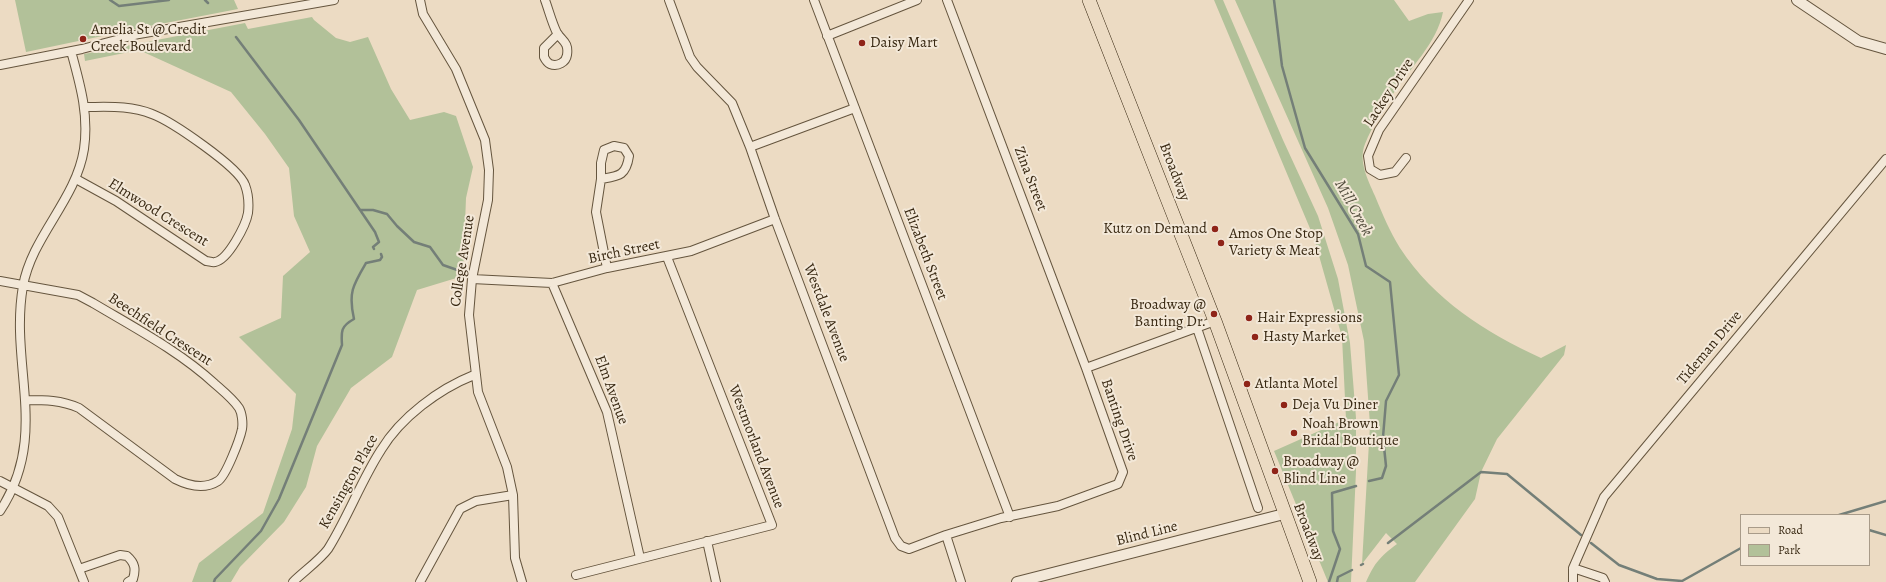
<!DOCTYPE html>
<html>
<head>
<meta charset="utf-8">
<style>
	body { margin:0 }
	#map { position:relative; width:1886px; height:582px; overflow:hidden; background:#ecdbc3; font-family:Alegreya,serif }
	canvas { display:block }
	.legend { position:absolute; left:1740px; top:514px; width:130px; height:52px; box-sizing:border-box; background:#f3e8d8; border:1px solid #a89b89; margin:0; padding:5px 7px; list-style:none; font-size:12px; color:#382812 }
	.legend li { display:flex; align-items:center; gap:8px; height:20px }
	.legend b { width:20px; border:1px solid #a89b89 }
</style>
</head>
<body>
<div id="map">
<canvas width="1886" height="582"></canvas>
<ul class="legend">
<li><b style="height:5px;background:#ecdbc3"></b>Road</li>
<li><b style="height:11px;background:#b2c199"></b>Park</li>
</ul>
</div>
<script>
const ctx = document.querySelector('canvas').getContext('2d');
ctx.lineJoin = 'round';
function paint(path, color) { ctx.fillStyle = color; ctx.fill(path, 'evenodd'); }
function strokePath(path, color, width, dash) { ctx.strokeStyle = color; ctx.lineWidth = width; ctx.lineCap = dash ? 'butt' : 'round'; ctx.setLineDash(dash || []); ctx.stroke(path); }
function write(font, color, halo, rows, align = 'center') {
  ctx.font = font + ' Alegreya,serif'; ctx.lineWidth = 4; ctx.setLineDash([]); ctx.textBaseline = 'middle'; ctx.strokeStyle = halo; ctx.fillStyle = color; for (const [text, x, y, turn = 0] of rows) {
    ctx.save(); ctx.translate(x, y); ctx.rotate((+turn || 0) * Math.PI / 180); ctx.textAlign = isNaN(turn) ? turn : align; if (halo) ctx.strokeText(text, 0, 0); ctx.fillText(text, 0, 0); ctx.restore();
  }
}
const green = new Path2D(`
	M 15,0 L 234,0 L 238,9 L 150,26 L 26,52 Z
	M 1214,0 L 1223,0 L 1283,140 L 1318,216 L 1338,279 L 1350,343 L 1356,418 L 1356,471 L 1351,582 L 1328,582 L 1274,451 L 1346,419 L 1342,337 L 1314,238 Z
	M 1235,0 L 1394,0 L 1409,21 L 1428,14 L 1443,12 C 1437,43 1410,68 1393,94 C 1382,109 1372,127 1365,144 C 1358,161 1368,180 1375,196 C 1382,213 1390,232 1400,248 C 1434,300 1485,332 1541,358 L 1566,345 L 1564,355 L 1497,439 L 1481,472 L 1475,499 L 1415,582 L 1366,582 C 1375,562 1380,557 1397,544 L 1386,533 L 1362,564 L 1370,425 L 1364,341 L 1348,265 L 1328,208 Z
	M 312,17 L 314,20 L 336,38 L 350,42 L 368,37 L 391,89 L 410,120 L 444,112 L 456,116 L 473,167 L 466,198 L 463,276 L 417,290 L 392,357 L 351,388 L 317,446 L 306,487 L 284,522 L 240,567 L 231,582 L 192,582 L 199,563 L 263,513 L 292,429 L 296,394 L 239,337 L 281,318 L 283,276 L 310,252 L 294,216 L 289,168 L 265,134 L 231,92 L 139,50 L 85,61 L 84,54 L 245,23 L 248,29 Z`);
const stream = new Path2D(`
	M 110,0 L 119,6 L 169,0
	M 205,0 L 208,3
	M 1274,0 L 1282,66 L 1305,148 L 1358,234 L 1366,266 L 1390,282 L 1399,375 L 1386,401 L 1383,437 L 1386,466 L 1382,478 L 1369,481
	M 236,37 L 299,120 L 375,232 L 379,242 L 373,247 L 374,249
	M 360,210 L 373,210 L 387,214 L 397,226 L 414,242 L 430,247 L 443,265 L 463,272
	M 1839,515 L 1886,501
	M 1869,530 L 1886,535
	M 1388,543 L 1481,472 L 1507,474 L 1581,535
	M 1591,543 L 1619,565 L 1657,579 L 1682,581 L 1741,548
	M 1361,565 L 1363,564
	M 214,582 L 215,579 L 261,531 L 279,499 L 342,345 C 341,331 341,326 354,319 C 348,293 353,285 366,263 L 380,260 L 382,257 L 381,254
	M 1329,582 L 1340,549 L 1333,531 L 1332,493 L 1356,486
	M 1337,582 L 1338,577 L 1352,570`);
const minor = new Path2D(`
	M 420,0 L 423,14 L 456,69 L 485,140 L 489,170 L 488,200 L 472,279 L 469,315 L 478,392 L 507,467 L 513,495 L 515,558 L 522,582
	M 545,0 C 549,11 552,23 557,33 C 562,41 569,42 567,55 C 566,62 558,67 550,64 C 548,63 545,59 544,57 L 544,48 L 558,34
	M 669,0 L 690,57 L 697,67 L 732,103 L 750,147 L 775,219 L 895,538 L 901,546 L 909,549 L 946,535 L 1001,518 L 1058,506 L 1118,484 L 1123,472 L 1086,368 L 947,0
	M 814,0 L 1010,517
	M 827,36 L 917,0
	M 0,65 L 82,49 L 139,34 L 334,0
	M 750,147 L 855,108
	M 1406,158 L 1395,172 L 1380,175 L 1370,169 L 1368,156 L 1379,130 L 1469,0
	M 76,179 L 116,201 L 206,261 C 209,261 213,263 215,262 C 228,260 246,225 248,213 C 249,204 248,193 245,185 C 239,167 171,121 152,114 C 130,105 107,107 85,107
	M 601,179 C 619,176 626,176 629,156 L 624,148 L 614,146 L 604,150 L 601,163 L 601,179 L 596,212 L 607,268
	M 472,279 L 552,283 L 607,268 L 691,251 L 775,219
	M 0,281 L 78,295 L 93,303 C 135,328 179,351 215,384 C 223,391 233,399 239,408 C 242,413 243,423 242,429 C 240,439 226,476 218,481 C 204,490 189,486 175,479 L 79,408 C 61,400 45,400 26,400
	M 552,283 L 607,412 L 640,558
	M 1197,328 L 1258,508
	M 1086,368 L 1215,321
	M 0,481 L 48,506 L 58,517 L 84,582
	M 0,511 C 50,435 9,366 23,286 C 32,236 76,200 84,149 C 89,114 80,84 71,51
	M 946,535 L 961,582
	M 707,541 L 716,582
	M 1573,568 L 1603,578 L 1605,582
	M 79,569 L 120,555 L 127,556 C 135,563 136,569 133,579 L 128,582
	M 576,575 L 772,525 L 667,257
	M 293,582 C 303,572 320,560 328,549 C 348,517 361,481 381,450 C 401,417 439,389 474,375
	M 420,582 L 460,509 L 476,501 L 513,495
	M 1573,582 L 1573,568 L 1604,497 L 1886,159`);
const tertiary = new Path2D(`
	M 1797,0 L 1858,41 L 1886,49
	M 1017,582 L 1284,514`);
const primary = new Path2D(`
	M 1089,0 L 1215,321 L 1310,582`);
const markers = [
	[83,39,4,"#8f2418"],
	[862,43,4,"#8f2418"],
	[1215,229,4,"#8f2418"],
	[1221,243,4,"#8f2418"],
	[1214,314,4,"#8f2418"],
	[1249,318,4,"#8f2418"],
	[1255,337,4,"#8f2418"],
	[1247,384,4,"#8f2418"],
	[1284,405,4,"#8f2418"],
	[1294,433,4,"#8f2418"],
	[1275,471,4,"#8f2418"]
];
const poiNames = [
	["Amelia St @ Credit",91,30],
	["Creek Boulevard",91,47],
	["Daisy Mart",870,43],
	["Kutz on Demand",1207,229,"right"],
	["Amos One Stop",1229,234],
	["Variety & Meat",1229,251],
	["Broadway @",1206,305,"right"],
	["Banting Dr.",1206,322,"right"],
	["Hair Expressions",1257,318],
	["Hasty Market",1263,337],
	["Atlanta Motel",1255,384],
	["Deja Vu Diner",1292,405],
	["Noah Brown",1302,424],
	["Bridal Boutique",1302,441],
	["Broadway @",1283,462],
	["Blind Line",1283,479]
];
const streetNames = [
	["Lackey Drive",1389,93,-57],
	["Broadway",1174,172,69],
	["Zina Street",1030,179,69],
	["Elmwood Crescent",158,213,32],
	["Birch Street",624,252,-12],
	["Elizabeth Street",925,254,69],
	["College Avenue",463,261,-81],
	["Westdale Avenue",826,313,69],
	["Beechfield Crescent",160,330,33],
	["Tideman Drive",1710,348,-50],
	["Elm Avenue",611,390,70],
	["Banting Drive",1119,420,71],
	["Westmorland Avenue",756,447,69],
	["Kensington Place",349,482,-61],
	["Broadway",1308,532,69],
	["Blind Line",1147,534,-14]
];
const waterNames = [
	["Mill Creek",1353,208,61]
];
paint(green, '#b2c199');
strokePath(stream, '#747f78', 2.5);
strokePath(minor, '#65553e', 10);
strokePath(tertiary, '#65553e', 12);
strokePath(primary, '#382812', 14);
strokePath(minor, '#f3e8d8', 8);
strokePath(tertiary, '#f3e8d8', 10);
strokePath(primary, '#ecdbc3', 13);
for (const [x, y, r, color] of markers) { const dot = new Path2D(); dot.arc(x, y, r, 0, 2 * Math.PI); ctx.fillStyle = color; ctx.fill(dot); strokePath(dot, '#f3e8d8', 1.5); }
write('15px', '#382812', '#f3e8d8', poiNames, 'left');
write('15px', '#382812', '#f3e8d8', streetNames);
write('italic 16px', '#514c3c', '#f3e8d8', waterNames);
</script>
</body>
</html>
